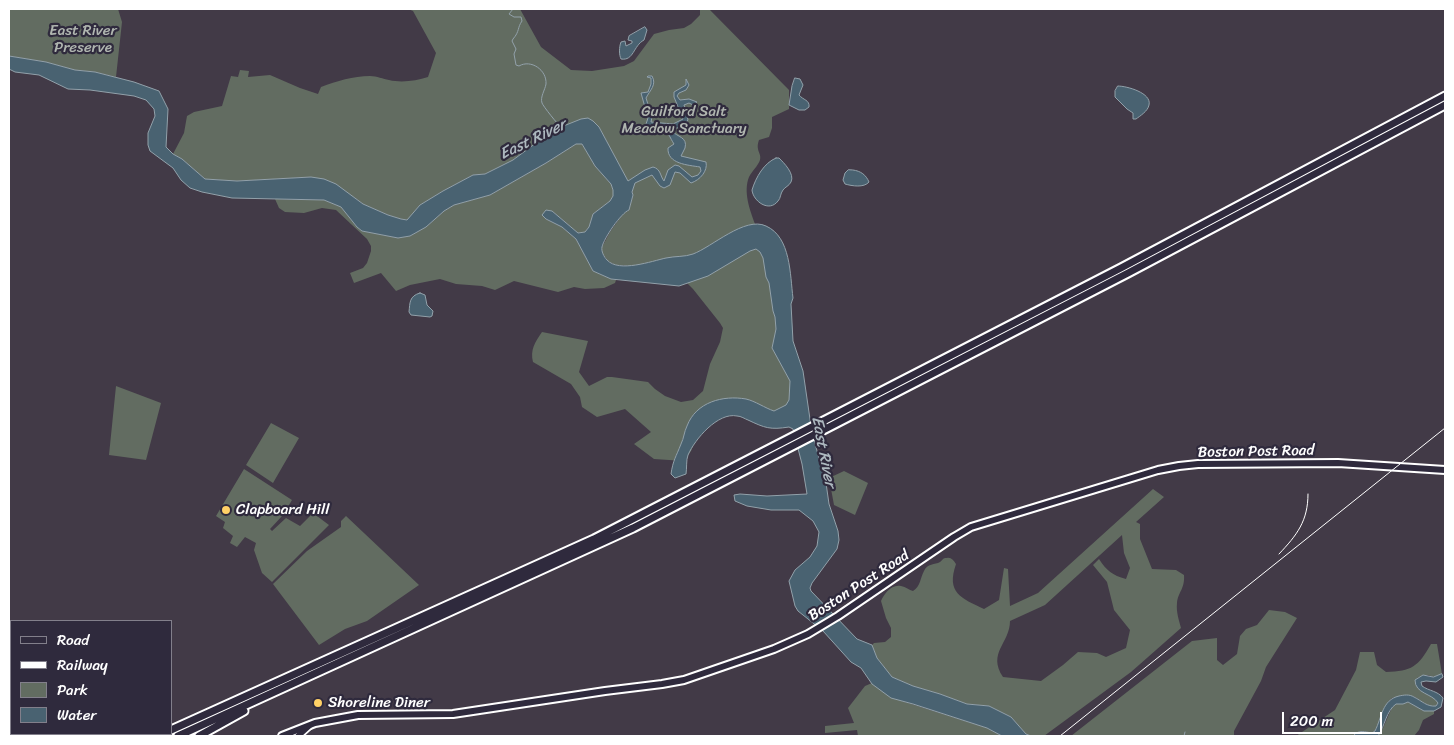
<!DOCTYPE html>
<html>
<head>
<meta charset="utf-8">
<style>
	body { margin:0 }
	#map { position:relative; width:1454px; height:745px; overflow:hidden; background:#423a47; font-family:Sriracha,sans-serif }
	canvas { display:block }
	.frame { position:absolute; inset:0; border:10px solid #fff; pointer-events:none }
	.legend { position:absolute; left:10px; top:620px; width:162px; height:115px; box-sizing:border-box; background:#2f2a3d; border:1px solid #827f8b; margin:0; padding:6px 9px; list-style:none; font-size:15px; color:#fff }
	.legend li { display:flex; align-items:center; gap:10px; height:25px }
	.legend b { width:25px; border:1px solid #827f8b }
	.scale { position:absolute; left:1282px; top:712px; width:100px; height:22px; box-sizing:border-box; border:2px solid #fff; border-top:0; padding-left:6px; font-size:15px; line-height:18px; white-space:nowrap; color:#fff; -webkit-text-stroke:4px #2f2a3d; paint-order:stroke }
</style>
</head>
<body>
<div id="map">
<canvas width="1454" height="745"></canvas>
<div class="frame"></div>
<ul class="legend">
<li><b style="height:6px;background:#2f2a3d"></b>Road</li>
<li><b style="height:6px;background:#fff"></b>Railway</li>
<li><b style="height:14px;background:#626c61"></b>Park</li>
<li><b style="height:14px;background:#496271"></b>Water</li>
</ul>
<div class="scale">200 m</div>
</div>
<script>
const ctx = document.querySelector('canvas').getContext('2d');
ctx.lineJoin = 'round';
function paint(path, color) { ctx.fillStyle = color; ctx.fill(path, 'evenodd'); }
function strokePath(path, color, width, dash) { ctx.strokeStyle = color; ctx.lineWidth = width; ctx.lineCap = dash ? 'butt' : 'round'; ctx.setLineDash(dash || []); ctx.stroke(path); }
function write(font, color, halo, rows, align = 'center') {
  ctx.font = font + ' Sriracha,sans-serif'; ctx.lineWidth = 4.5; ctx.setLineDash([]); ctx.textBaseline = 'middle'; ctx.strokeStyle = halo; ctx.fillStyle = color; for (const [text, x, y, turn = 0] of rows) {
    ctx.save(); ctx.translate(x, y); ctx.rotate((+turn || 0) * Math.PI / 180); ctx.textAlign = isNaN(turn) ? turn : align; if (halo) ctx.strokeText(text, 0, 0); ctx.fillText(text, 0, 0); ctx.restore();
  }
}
const green = new Path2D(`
	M 9,9 L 118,9 L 122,22 L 116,77 L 95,72 L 75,70 L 46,62 L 9,56 Z
	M 408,9 L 520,9 L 541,47 L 571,70 L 592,71 L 624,66 L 634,61 L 654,34 L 669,30 L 684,28 L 691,24 L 700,15 L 700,9 L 709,9 L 789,90 L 789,109 L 772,117 L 772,128 L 769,137 L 759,140 C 755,151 762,153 760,160 C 758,166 752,171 749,177 C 743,192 750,210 755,224 C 775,226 781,238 787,255 L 785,339 L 802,411 L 717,411 L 695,441 L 691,451 L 684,461 L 654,459 L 634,444 L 651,432 L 625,409 L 597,417 L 582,407 L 580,397 L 571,384 L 533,362 C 530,350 535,342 542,332 L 588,341 L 579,372 L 589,386 L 607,377 L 612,377 L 648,382 L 655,389 L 665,396 L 681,402 L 693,400 L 703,391 L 710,364 L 720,342 L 723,328 L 720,323 L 693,289 L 685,281 L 629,266 L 615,265 L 608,261 L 602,253 L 602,247 L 610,232 L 624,212 L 629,210 L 633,195 L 631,187 L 599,127 L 593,121 L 561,127 L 540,140 L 513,160 L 485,174 L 473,175 L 443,191 L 420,205 L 408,220 L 401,219 L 388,215 L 363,204 L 355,198 L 311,177 L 237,181 L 205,179 L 182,159 L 173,154 L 184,133 L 187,116 L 194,112 L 222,106 L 231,76 L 238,77 L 240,70 L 249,71 L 248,77 L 270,75 L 300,88 L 318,94 L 321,87 C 337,81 353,76 370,76 C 377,76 383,79 389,80 C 401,83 416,81 428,77 L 436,53 L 413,11 Z
	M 576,144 L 582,144 L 595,166 L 611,184 L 613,190 L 613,196 L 610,201 L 593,214 L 589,227 L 585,232 L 578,233 L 552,211 L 546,219 L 562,227 L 576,239 L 593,271 L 611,279 L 616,280 L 615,283 L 604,288 L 585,289 L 574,287 L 558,292 L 514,281 L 495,290 L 482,286 L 456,284 L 440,279 L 410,285 L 396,291 L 381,273 L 354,283 L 350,273 L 363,268 L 367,263 L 371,251 L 371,246 L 367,239 L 336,210 L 322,208 L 304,213 L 285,212 L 279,208 L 275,199 L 324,200 L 341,207 L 357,227 L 362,231 L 398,238 L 410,236 L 426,227 L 444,211 L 454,205 L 490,195 L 546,163 Z
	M 116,386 L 161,403 L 146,460 L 109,455 Z
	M 271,423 L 299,438 L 273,483 L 246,465 Z
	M 244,469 L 292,500 L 283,515 L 270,529 L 272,531 L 286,518 L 300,526 L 313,513 L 329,525 L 272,582 L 262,573 L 254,550 L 256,543 L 245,537 L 237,547 L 230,543 L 233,536 L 223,528 L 225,522 L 216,516 Z
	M 844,471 L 868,483 L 855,515 L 834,505 L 829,478 Z
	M 1153,489 L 1164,497 L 1136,522 L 1140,524 L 1140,539 L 1152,569 L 1176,570 L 1184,575 C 1185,589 1178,592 1177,603 C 1176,612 1179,620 1181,628 L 1131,672 L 1044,736 L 1031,736 L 1026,734 L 1011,717 L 989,706 L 967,704 L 940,694 L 913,686 L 892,677 L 877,658 L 872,645 L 874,643 L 885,642 L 891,637 L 891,628 L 886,618 L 881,601 C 884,594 891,584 901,586 C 906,587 909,590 913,591 C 921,586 920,578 924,571 C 927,563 935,565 940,562 C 944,559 942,558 947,558 C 951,557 954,561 956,564 C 946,593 961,598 984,609 L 999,600 L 1004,568 L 1008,569 L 1010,606 L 1038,593 ZM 1122,535 L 1124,553 L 1130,568 L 1126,579 C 1112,575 1107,571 1099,559 L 1093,565 L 1107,582 L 1114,610 L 1130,630 L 1126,648 L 1106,657 L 1097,653 L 1078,652 L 1063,665 L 1041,681 L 1003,677 C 987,653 1010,643 1010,621 L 1045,605 Z
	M 346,516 L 419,585 L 367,621 L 345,629 L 319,645 L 273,584 L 307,551 L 341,527 L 341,521 Z
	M 1269,610 L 1285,612 L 1297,618 L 1266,667 L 1261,681 L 1234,731 L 1234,736 L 1071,736 L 1192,641 L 1217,638 L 1217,660 L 1223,665 L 1237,654 L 1240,636 L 1246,629 L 1257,625 Z
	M 1431,644 L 1437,644 L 1442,674 L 1433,677 L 1428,675 L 1417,678 L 1425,693 L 1436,699 L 1438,703 L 1436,706 L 1429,706 L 1413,696 L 1392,698 C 1381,708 1382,724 1373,733 C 1365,732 1359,729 1353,736 L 1296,736 L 1335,710 L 1356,670 L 1360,652 L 1374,652 L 1377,665 L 1386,672 C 1412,671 1418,667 1431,644 Z
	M 872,683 L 902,701 L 987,728 L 1002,736 L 858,736 L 857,730 L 825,733 L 825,726 L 854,723 L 848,708 L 865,686 Z
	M 1408,702 L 1424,711 L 1434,711 L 1434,714 L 1423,720 L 1419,730 L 1414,736 L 1377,736 L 1383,728 L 1393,705 C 1397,703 1403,704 1408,702 Z`);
const water = new Path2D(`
	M 645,27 L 647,30 L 644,40 C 633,46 634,61 621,59 C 619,55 619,47 621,42 L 625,41 L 626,46 L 632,43 L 632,41 L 628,40 L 629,36 Z
	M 9,56 L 46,62 L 75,70 L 95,72 L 134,82 L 159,91 L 168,109 L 166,147 L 173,154 L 182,159 L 205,179 L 237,181 L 311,177 L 324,179 L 336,184 L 363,204 L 388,215 L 401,219 L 407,220 L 420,205 L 443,191 L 473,175 L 485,174 L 513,160 L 540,140 L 561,127 L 581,119 L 588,118 L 593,121 L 599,127 L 628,181 L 645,170 L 653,167 C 661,169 660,176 664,181 L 668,170 L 675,165 L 679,166 L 692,177 L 698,175 L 701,171 L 700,167 C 688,165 667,164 668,148 L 674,144 C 670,138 668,131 662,126 L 649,127 L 646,124 L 648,118 L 641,93 L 648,92 L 651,84 L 651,78 L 647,77 L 648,76 L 652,76 C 657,85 650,90 646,98 L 652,117 L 651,122 L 673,124 L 683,119 L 674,97 L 674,92 L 686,85 L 686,79 L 689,85 L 686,90 L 679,93 L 677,96 L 680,100 L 689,99 L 697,102 L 693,105 L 689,103 L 684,105 L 688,120 C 684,125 680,129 673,128 L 672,131 C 677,137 688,137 685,148 C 684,151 682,153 681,156 L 706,162 C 708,171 700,180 691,183 L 680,173 L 675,172 L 670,185 L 664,188 L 660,186 L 652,175 L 635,183 L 632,192 L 633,195 L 629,210 C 621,213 604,238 602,247 C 601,251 604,257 607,260 C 619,273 652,261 666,258 C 675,256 685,257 693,254 C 712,247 745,216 766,226 C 791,237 790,275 793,298 L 791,304 L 793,341 L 803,371 L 812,433 L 826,483 L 829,504 L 838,531 L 839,540 L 837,549 L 812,583 L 810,588 L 811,591 L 857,639 L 872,645 L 877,658 L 892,677 L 913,686 L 940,694 L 967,704 L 989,706 L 1011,717 L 1026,734 L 1031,736 L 1002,736 L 987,728 L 913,704 L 891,698 L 872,684 L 861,668 L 851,662 L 823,631 L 798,611 L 795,606 L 789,581 L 795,570 L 810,557 L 817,546 L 819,532 L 813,521 L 799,510 L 771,510 L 747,506 L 735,501 L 734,495 L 740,494 L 767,496 L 807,494 L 802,464 L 793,429 L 789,427 C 770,430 765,428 748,420 C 745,419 741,416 737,416 C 718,412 695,439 688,455 C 686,460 687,468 686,474 L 675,478 L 671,474 C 673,460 676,457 681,444 C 684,438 684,432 687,426 C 696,402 723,395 746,399 C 755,401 765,408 774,411 L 786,405 L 789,400 L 790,381 L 772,348 L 776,329 L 775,317 L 773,311 L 769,283 L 766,277 L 763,258 L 760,252 L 756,249 L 750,251 L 708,276 L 679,286 L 611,279 L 593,271 L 576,239 L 562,227 L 546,219 L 542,215 L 546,210 L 552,211 L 578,233 L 585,232 L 589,227 L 593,214 L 610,201 L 613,196 L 613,190 L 611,184 L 595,166 L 582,144 L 576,144 L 546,163 L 490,195 L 454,205 L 444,211 L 426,227 L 410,236 L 398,238 L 362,231 L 357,227 L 341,207 L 324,200 L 232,198 L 202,192 L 190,188 L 181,180 L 173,168 L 150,151 L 148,145 L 148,133 L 155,116 L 154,109 L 146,100 L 134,96 L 90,90 L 68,89 L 39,75 L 15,72 L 9,69 Z
	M 795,78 L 800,79 L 803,85 L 799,95 C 803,100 810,100 809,107 L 805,110 L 799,110 L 789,105 L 792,86 Z
	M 1118,86 C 1127,86 1152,93 1149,105 C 1148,111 1140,116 1136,119 L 1133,119 L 1133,113 L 1127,109 L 1115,97 L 1115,91 Z
	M 776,158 L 779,158 C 784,163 795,174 791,182 C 789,186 785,187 783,190 C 780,194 781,198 778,201 C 769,213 753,201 752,190 C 756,177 764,163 776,158 Z
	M 853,170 C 861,171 866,175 869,182 C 864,188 852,186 845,184 L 843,180 L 845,173 L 848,170 Z
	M 420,293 L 425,295 L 427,305 L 433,311 L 432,316 L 430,317 L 411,315 L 409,312 C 410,303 409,296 420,293 Z
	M 1442,674 L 1443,677 L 1436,682 L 1426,681 L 1421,682 L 1422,686 C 1429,691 1438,691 1443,698 L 1441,707 L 1434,711 L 1424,711 L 1408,702 L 1403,704 L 1396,704 C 1386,711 1385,726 1378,736 L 1353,736 C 1359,729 1365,732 1372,733 L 1375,731 C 1382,717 1382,700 1399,696 C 1404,695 1409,694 1414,697 C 1422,701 1427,707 1436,706 L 1438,703 C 1432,693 1415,694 1415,680 L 1423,675 L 1433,677 Z`);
const stream = new Path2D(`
	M 513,9 L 509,14 L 514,17 L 521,17 L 522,21 C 517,28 520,31 513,39 L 512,41 L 516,49 L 514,54 L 516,65 L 519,66 C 531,59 547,70 546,84 C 545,90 540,97 542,103 C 543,106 558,125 561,127
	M 1184,736 L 1185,732`);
const secondary = new Path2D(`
	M 298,736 L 309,726`);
const primary = new Path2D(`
	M 9,715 L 11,716
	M 36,734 L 39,736
	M 282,736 L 315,723 L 358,715 L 453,714 L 605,691 L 662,684 L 684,680 L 774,649 L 808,634 L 838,616 L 954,537 L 971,527 L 1158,470 L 1179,466 L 1198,464 L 1338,463 L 1445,470`);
const highway = new Path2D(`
	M 171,730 L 594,539 L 1121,268 L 1445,96
	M 158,736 L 164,734
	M 178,736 L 633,528 L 1128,273 L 1445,105
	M 199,736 L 244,711`);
const rail = new Path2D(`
	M 1279,554 C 1297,535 1308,521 1308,494
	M 1060,736 L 1445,428`);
const markers = [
	[226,510,5,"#ffd166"],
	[318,703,5,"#ffd166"]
];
const parkNames = [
	["East River",83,31],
	["Preserve",83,48],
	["Guilford Salt",684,112],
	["Meadow Sanctuary",684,129]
];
const streetNames = [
	["Boston Post Road",1256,452,-1],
	["Boston Post Road",859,586,-33]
];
const poiNames = [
	["Clapboard Hill",236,510],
	["Shoreline Diner",328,703]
];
const waterNames = [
	["East River",533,140,-26],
	["East River",823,452,79]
];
paint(green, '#626c61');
paint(water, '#496271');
strokePath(water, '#92a1aa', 1);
strokePath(stream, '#92a1aa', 1);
strokePath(secondary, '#fff', 9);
strokePath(primary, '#fff', 10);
strokePath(highway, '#fff', 11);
strokePath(secondary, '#2f2a3d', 5.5);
strokePath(primary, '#2f2a3d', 6);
strokePath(highway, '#2f2a3d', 7);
strokePath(rail, '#fff', 1);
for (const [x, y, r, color] of markers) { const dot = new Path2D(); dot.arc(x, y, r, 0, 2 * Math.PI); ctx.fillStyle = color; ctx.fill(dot); strokePath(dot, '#2f2a3d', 2); }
write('15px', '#b0b6b0', '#2f2a3d', parkNames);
write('15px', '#fff', '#2f2a3d', streetNames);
write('15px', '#fff', '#2f2a3d', poiNames, 'left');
write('italic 16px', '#adb8bf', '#2f2a3d', waterNames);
</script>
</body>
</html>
